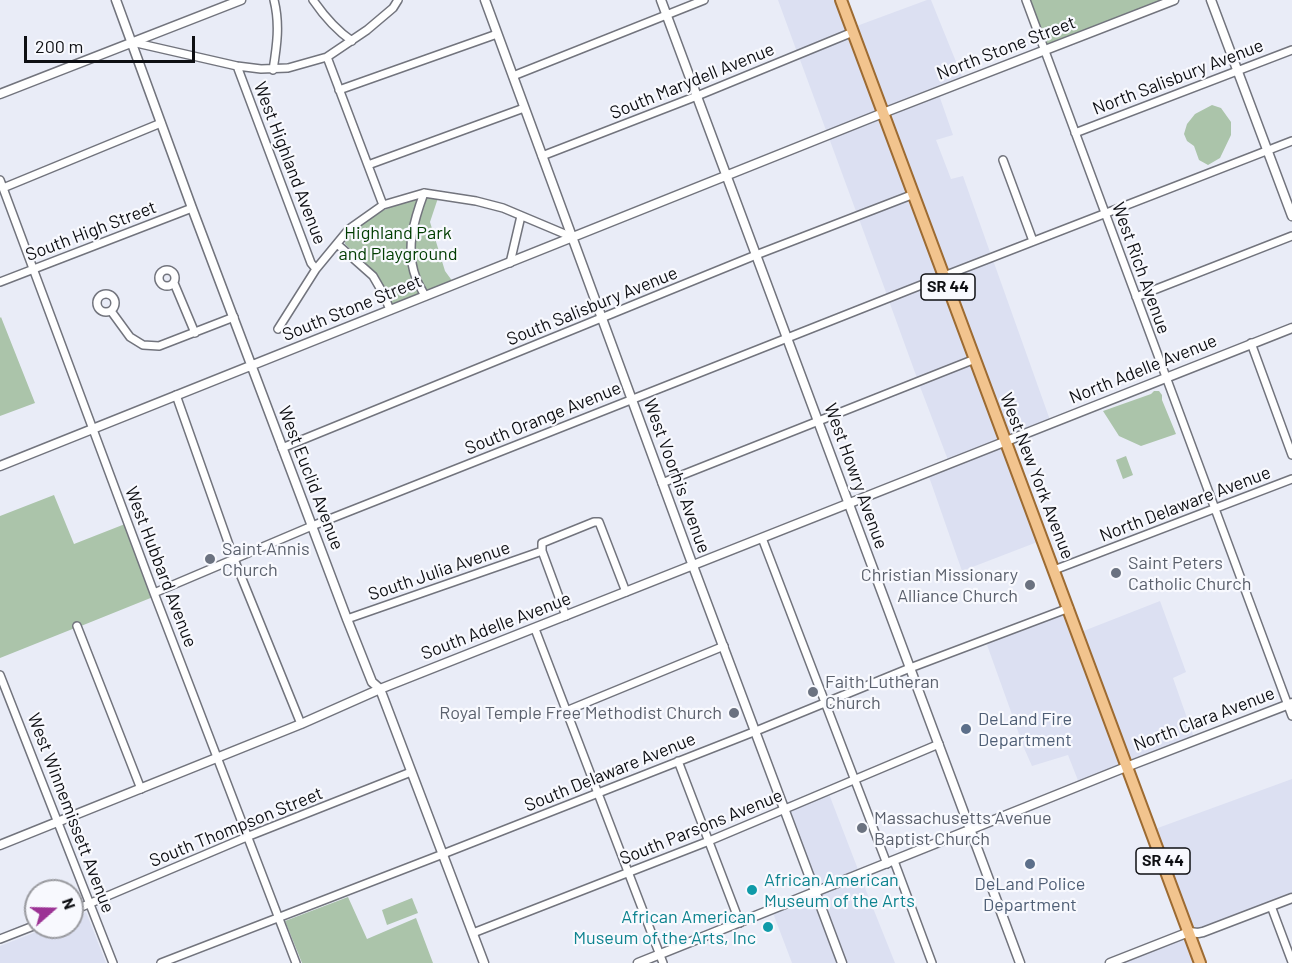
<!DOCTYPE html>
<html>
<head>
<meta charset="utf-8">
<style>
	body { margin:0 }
	#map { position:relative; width:1292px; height:963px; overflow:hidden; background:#e9ecf7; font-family:Barlow,sans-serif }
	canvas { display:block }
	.north { position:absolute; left:24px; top:879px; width:60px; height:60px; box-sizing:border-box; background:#f8f9fe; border:2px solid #9a9ba0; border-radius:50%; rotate:70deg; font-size:16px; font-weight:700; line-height:24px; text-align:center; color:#0e0f13 }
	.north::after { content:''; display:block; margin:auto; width:21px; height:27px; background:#9c3395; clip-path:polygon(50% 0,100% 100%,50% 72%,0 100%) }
	.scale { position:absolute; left:24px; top:36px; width:171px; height:27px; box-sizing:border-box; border:3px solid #0e0f13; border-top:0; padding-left:8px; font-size:18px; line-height:21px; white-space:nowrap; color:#0e0f13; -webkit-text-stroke:4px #f8f9fe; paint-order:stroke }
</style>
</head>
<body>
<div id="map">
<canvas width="1292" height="963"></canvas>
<div class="north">N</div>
<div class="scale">200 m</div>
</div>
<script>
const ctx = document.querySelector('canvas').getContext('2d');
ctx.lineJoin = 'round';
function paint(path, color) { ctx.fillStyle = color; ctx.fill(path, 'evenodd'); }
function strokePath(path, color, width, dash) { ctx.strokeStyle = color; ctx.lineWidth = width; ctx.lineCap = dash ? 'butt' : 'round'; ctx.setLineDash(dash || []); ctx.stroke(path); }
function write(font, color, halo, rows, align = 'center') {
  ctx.font = font + ' Barlow,sans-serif'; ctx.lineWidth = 4.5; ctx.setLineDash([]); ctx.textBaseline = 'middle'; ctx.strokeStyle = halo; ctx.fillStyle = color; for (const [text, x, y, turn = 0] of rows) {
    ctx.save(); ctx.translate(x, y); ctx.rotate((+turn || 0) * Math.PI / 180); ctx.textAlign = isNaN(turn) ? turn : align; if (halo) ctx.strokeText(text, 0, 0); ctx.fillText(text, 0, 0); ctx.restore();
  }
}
const built = new Path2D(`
	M 778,0 L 837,0 L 849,31 L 797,52 Z
	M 927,0 L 931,0 L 963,79 L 885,109 L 854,27 Z
	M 851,36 L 879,112 L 827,133 L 799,57 Z
	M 939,95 L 953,135 L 936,140 L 951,179 L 963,176 L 991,255 L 946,272 L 887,115 Z
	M 881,117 L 910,193 L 857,214 L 829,138 Z
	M 912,198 L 940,274 L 887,295 L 859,219 Z
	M 993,260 L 1050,420 L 1008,436 L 948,277 Z
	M 942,280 L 971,357 L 917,378 L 889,301 Z
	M 973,362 L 1002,439 L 948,460 L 919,384 Z
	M 1004,444 L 1040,541 L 962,571 L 928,474 Z
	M 1160,601 L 1186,672 L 1173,678 L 1194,738 L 1130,763 L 1081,632 Z
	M 1066,612 L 1124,765 L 1079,783 L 1068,755 L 1032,766 L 1024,748 L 986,642 Z
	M 1292,779 L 1292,895 L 1202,929 L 1191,929 L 1155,829 Z
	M 829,794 L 859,872 L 819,888 L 789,811 Z
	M 861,878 L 895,963 L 846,963 L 821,894 Z
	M 815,896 L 839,963 L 792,963 L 773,913 Z
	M 86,912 L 106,963 L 0,963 L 0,946 L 49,927 L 72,927 L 72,918 Z
	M 1187,936 L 1197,963 L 1118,963 Z`);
const green = new Path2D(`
	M 1026,0 L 1174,0 L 1044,50 Z
	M 1212,105 L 1221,108 L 1231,122 L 1231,135 L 1220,158 L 1208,165 L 1199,160 L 1194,146 L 1187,141 L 1184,134 L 1187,124 L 1195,114 Z
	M 427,197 L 438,198 L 430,222 L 445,271 L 453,282 L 393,305 L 375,273 L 345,244 C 349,218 405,201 427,197 Z
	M 1,317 L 35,403 L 0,416 L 0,318 Z
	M 1154,391 L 1159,391 L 1162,395 L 1162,400 L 1176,434 L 1141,446 L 1119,436 L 1103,411 L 1151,394 Z
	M 1126,456 L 1133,475 L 1123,479 L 1116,460 Z
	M 54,495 L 74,544 L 125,524 L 153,597 L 81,626 L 79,623 L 74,625 L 75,628 L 0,658 L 0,516 Z
	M 348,897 L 367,939 L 416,918 L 433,963 L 302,963 L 285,921 Z
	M 412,898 L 418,913 L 387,925 L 382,910 Z`);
const minor = new Path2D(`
	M 313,0 C 324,16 336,30 352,41
	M 1026,0 L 1292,716
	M 132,42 L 237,66 L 261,69 L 288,68 L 327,57 L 367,30 L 393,8 L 398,0
	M 327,57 L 383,205
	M 237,66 L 311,263 L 316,269
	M 273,70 C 277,45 280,24 274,0
	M 513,76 L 704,0
	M 339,90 L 497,34
	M 1075,133 L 1292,50
	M 542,156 L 697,96 L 853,32
	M 1003,160 L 1033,241
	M 368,165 L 524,108
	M 0,180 L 154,593 L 296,963
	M 3,188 L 161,123
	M 424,193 C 414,220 405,249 416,278 C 418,284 422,290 425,296
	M 337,244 L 373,276 L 384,295 L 390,310
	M 510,263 L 521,216
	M159 278a8 8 0 1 1 16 0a8 8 0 1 1-16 0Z
	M 0,282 L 192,208
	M 174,283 L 195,333
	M97 303a9 9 0 1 1 18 0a9 9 0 1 1-18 0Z
	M 1136,297 L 1292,236
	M 111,311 L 130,337 L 143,345 L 159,346 L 234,317
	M 278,329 L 316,269 L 349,229 L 383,205 L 424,193 L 476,201 L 503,208 L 572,237
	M 1251,343 L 1292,455
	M 176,395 L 234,559 L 301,724
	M 282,448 L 756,255 L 914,194
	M 662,483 L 975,359
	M 762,538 L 887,864
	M 1054,570 L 1292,479
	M 154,593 L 312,526 L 944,276 L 1292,141
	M 566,616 L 542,551 L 542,543 L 594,522 L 599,522 L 626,592
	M 347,619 L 542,551
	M 77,626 L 141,789
	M 535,629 L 663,963
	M 0,675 L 113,963
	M 566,711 L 724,646
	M 678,761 L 740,923
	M 894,861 L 932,963
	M 1271,906 L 1292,962
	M 72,911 L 249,836 L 411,772
	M 473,933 L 709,841 L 939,744
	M 0,939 L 36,925
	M 161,963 L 443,854 L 756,731 L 910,668 L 1069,608`);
const tertiary = new Path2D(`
	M 116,0 L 192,208 L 347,619 L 372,682 L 380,689 L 484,963
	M 485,0 L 693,566 L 842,963
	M 661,0 L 1020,963
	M 1211,0 L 1292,216
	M 0,94 L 241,0
	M 0,466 L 883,113 L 1174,0
	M 0,845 L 301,724 L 380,689 L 1292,328
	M 638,963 L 1121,769 L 1292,703
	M 1110,963 L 1189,932 L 1198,933 L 1203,932 L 1292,898`);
const primary = new Path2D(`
	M 841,0 L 1200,963`);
const markers = [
	[210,559,6,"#6b7280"],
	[1116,573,6,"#6b7280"],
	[1030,585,6,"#6b7280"],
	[813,692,6,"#6b7280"],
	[734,713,6,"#6b7280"],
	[966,729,6,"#5c6f8a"],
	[862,828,6,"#6b7280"],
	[1030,864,6,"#5c6f8a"],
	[752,890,6,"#0f9aa8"],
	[768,927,6,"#0f9aa8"]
];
const shields = [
	[948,287,54],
	[1163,861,54]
];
const shieldNames = [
	["SR 44",948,287],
	["SR 44",1163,861]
];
const streetNames = [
	["North Stone Street",1006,48,-21],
	["North Salisbury Avenue",1178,77,-21],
	["South Marydell Avenue",692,81,-22],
	["West Highland Avenue",290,163,69],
	["South High Street",91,231,-21],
	["West Rich Avenue",1141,268,70],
	["South Salisbury Avenue",592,306,-22],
	["South Stone Street",352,308,-22],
	["North Adelle Avenue",1143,369,-22],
	["South Orange Avenue",543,418,-22],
	["West Voorhis Avenue",677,476,70],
	["West Howry Avenue",856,476,70],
	["West New York Avenue",1037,476,69],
	["West Euclid Avenue",311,478,69],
	["North Delaware Avenue",1185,504,-21],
	["West Hubbard Avenue",161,567,69],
	["South Julia Avenue",439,571,-19],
	["South Adelle Avenue",496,626,-21],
	["North Clara Avenue",1204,719,-21],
	["South Delaware Avenue",610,772,-22],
	["West Winnemissett Avenue",71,813,69],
	["South Thompson Street",236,827,-22],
	["South Parsons Avenue",701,827,-22]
];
const parkNames = [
	["Highland Park",398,233],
	["and Playground",398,254]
];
const worshipNames = [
	["Saint Annis",222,549],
	["Church",222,570],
	["Saint Peters",1128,563],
	["Catholic Church",1128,584],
	["Christian Missionary",1018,575,"right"],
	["Alliance Church",1018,596,"right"],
	["Faith Lutheran",825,682],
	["Church",825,703],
	["Royal Temple Free Methodist Church",722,713,"right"],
	["Massachusetts Avenue",874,818],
	["Baptist Church",874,839]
];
const serviceNames = [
	["DeLand Fire",978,719],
	["Department",978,740],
	["DeLand Police",1030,884,"center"],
	["Department",1030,905,"center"]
];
const cultureNames = [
	["African American",764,880],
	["Museum of the Arts",764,901],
	["African American",756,917,"right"],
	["Museum of the Arts, Inc",756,938,"right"]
];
paint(built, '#dce0f2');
paint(green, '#abc4aa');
strokePath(minor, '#72747d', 10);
strokePath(tertiary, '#72747d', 11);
strokePath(primary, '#9d6b32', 14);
strokePath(minor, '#fff', 7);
strokePath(tertiary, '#fff', 8);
strokePath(primary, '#f2c48e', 10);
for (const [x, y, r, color] of markers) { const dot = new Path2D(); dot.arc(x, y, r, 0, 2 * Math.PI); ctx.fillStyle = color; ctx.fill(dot); strokePath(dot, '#f8f9fe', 2); }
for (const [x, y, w] of shields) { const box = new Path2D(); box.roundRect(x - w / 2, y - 13, w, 26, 4.5); ctx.fillStyle = '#f8f9fe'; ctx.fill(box); strokePath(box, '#0e0f13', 1.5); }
write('bold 16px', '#0e0f13', null, shieldNames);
write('18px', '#0e0f13', '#f8f9fe', streetNames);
write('18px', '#003d01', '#f8f9fe', parkNames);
write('18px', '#5b616d', '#f8f9fe', worshipNames, 'left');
write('18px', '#4e5e75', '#f8f9fe', serviceNames, 'left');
write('18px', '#0d838f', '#f8f9fe', cultureNames, 'left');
</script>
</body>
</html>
